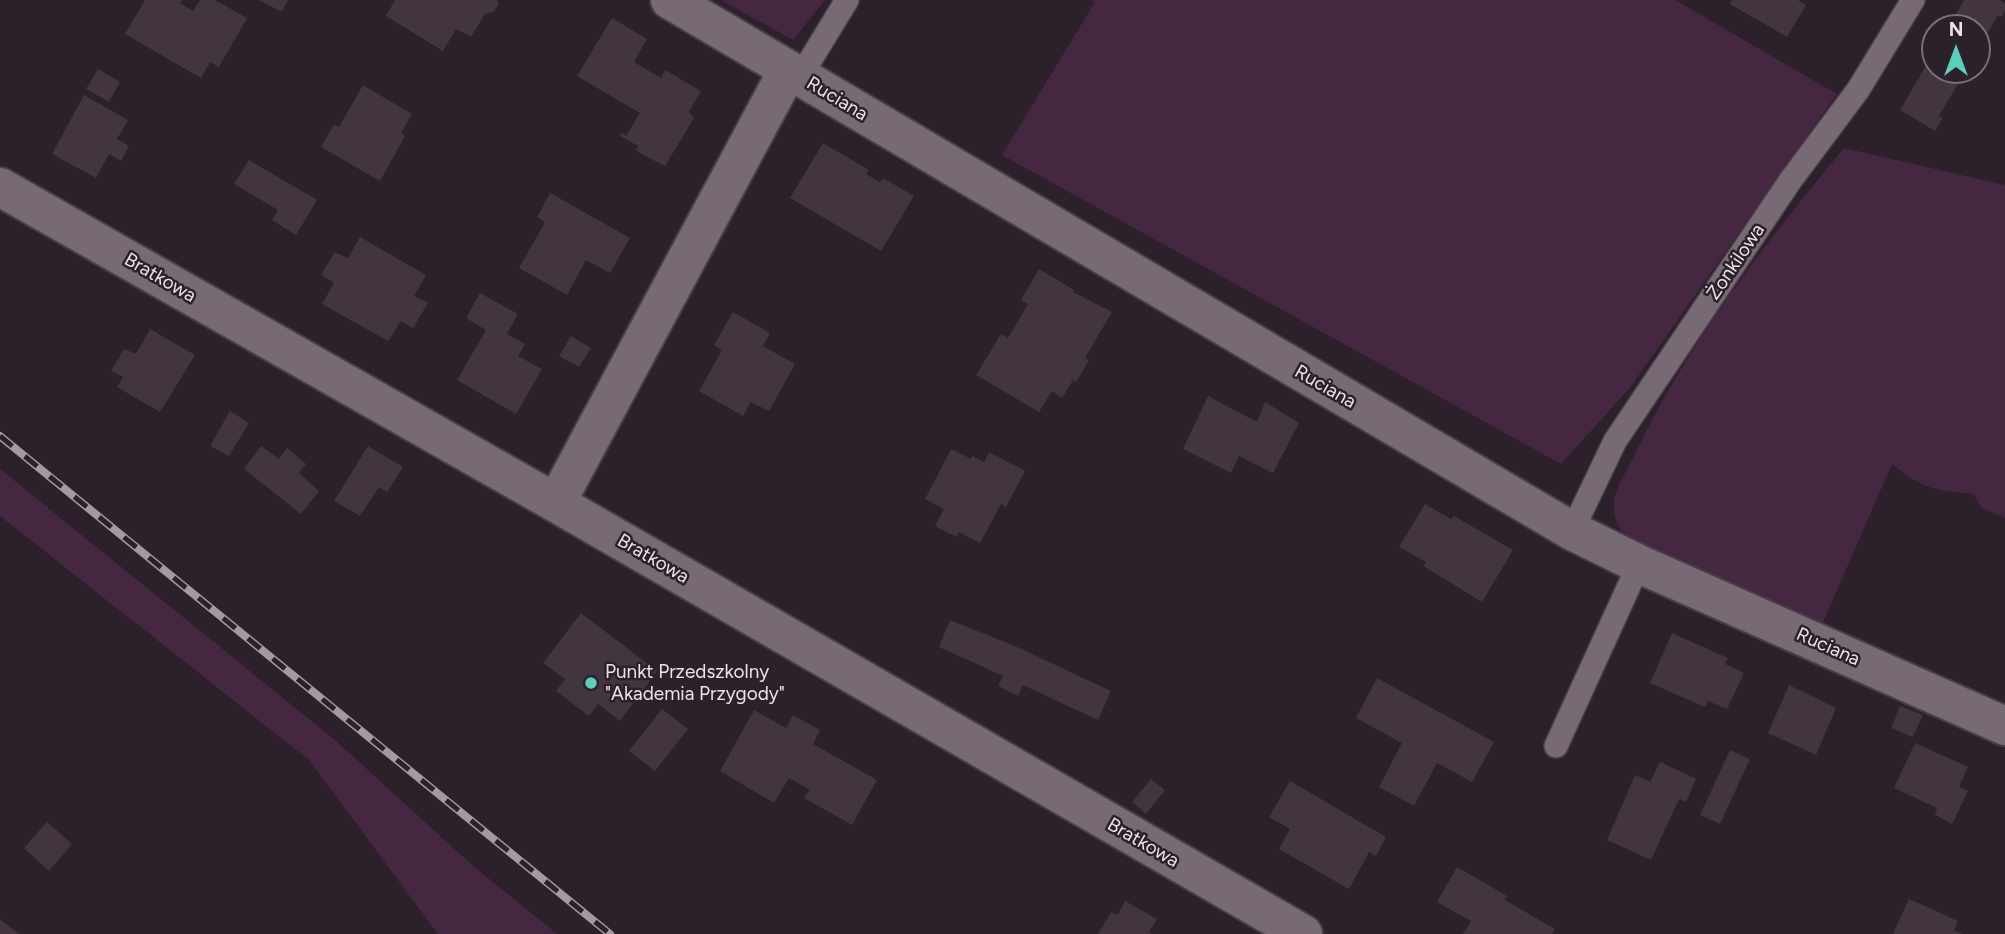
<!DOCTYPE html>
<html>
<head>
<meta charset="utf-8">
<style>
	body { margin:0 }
	#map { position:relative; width:2005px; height:934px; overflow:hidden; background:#2c202a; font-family:Figtree,sans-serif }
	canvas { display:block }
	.north { position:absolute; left:1921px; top:14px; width:70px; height:70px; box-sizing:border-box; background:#2c202a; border:2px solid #786e76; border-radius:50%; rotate:0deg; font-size:19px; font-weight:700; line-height:28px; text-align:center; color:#eae2e8 }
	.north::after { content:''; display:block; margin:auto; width:24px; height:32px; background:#5dceb9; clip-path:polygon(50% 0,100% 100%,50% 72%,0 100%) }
</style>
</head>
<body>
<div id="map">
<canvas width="2005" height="934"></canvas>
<div class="north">N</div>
</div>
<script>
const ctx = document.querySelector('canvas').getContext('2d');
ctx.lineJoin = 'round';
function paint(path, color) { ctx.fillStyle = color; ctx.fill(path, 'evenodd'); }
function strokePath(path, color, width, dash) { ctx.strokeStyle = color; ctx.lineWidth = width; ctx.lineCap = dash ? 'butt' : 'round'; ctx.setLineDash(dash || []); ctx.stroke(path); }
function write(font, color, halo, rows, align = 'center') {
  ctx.font = font + ' Figtree,sans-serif'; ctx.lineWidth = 5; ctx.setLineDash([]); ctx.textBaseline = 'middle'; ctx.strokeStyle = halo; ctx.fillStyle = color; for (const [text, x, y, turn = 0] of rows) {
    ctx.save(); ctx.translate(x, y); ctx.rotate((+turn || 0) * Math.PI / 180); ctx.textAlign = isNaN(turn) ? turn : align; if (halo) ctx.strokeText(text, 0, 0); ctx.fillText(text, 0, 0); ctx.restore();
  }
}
const green = new Path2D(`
	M 721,0 L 825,0 L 793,40 Z
	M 1092,0 L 1675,0 L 1837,94 L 1629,389 L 1561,464 L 1002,155 L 1095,2 Z
	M 1844,148 L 2005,185 L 2005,518 L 1982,508 L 1973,494 C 1933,490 1923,489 1892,464 L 1820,629 L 1628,540 C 1618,527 1613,519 1614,502 C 1615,487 1629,468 1635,454 C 1688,342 1766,242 1844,148 Z
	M 0,469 L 335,740 L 472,865 L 557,934 L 438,934 L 309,760 L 0,516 Z`);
const building = new Path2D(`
	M 145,0 L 182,0 L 180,3 L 193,11 L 200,0 L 215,0 L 247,18 L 219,67 L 210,62 L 201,78 L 125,34 Z
	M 259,0 L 288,0 L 282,12 Z
	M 395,0 L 497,0 L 499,4 L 493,12 L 485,14 L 471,37 L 456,29 L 443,51 L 386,16 Z
	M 1732,0 L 1798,0 L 1806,5 L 1787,37 L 1730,4 Z
	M 1964,0 L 2000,0 L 2005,3 L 2005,11 L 2002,17 L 1998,15 L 1977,52 L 1977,28 L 1948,28 Z
	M 612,18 L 647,39 L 634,62 L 661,78 L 665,70 L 701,91 L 689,112 L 694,118 L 665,166 L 645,156 L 636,150 L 638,146 L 620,136 L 622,133 L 626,136 L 640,113 L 577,76 Z
	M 1935,50 L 1935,70 L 1966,70 L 1939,116 L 1943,118 L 1935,131 L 1900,110 Z
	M 98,69 L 120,82 L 109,102 L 86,89 Z
	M 363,85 L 412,114 L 401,133 L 405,136 L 380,181 L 321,147 L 334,124 L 339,127 Z
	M 84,95 L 128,120 L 117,139 L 129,146 L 121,161 L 109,154 L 96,178 L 52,154 Z
	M 823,143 L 869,170 L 866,174 L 880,182 L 883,178 L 914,196 L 881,251 L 790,198 Z
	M 249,160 L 317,200 L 296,235 L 272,220 L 278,210 L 234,184 Z
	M 550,193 L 630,238 L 610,273 L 586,260 L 567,295 L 519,268 L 545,222 L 537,217 Z
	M 360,237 L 426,275 L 414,296 L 428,303 L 413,328 L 401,321 L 388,341 L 322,304 L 334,283 L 321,275 L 335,252 L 348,258 Z
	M 1039,269 L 1074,290 L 1073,292 L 1112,312 L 1085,358 L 1089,360 L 1076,382 L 1073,380 L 1062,398 L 1052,391 L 1039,412 L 976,375 L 1001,334 L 1008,338 L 1028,304 L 1021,300 Z
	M 480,293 L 518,314 L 507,334 L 525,344 L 518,356 L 542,369 L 516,414 L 457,380 L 486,330 L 466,318 Z
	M 733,312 L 770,333 L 763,346 L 795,364 L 769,411 L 751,402 L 743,416 L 699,391 L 722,350 L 714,345 Z
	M 150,329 L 195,355 L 160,412 L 117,387 L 123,377 L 111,371 L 124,349 L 136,354 Z
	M 571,336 L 591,348 L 579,367 L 559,356 Z
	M 1208,396 L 1257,422 L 1265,402 L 1299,423 L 1273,473 L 1239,456 L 1231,473 L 1183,449 Z
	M 230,411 L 249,423 L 229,456 L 210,446 Z
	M 261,446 L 279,459 L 287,448 L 306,464 L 299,473 L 319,491 L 301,514 L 244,469 Z
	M 368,446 L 403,467 L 387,492 L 379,487 L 360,516 L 334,501 Z
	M 951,449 L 971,459 L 972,456 L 984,462 L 989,452 L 1025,471 L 1006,507 L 1001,504 L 980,543 L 959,532 L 957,537 L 935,526 L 944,509 L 925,499 Z
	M 1425,504 L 1451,519 L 1454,516 L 1513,550 L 1482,602 L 1423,566 L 1426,562 L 1399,547 Z
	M 581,613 L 657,671 L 620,721 L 598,704 L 589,716 L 556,691 L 565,679 L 543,663 Z
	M 950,620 L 1015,646 L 1111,691 L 1098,720 L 1023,685 L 1018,696 L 998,686 L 1003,676 L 939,647 Z
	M 1672,633 L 1728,658 L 1725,664 L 1744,673 L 1727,709 L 1708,701 L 1705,707 L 1650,683 Z
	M 1377,678 L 1494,742 L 1472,782 L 1437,763 L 1414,806 L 1379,787 L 1402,743 L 1356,718 Z
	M 1789,685 L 1836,708 L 1816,755 L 1768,733 Z
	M 1900,706 L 1923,715 L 1913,737 L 1891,728 Z
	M 662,709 L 688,729 L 655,771 L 629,751 Z
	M 754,710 L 786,728 L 793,715 L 820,730 L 813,744 L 877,780 L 852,825 L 804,798 L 810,790 L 789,778 L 774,803 L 720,771 Z
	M 1915,743 L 1968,767 L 1959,787 L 1968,791 L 1952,824 L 1935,815 L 1937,808 L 1894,788 Z
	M 1730,750 L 1750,759 L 1720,824 L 1700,815 Z
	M 1660,762 L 1696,779 L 1686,802 L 1679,799 L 1651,860 L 1607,840 L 1635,775 L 1650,782 Z
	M 1151,779 L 1165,790 L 1146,814 L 1132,802 Z
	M 1290,781 L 1386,837 L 1376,856 L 1369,852 L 1349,889 L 1279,849 L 1290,829 L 1269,817 Z
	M 47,822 L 72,844 L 49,871 L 24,848 Z
	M 1457,867 L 1507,896 L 1505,900 L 1555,929 L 1552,934 L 1463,934 L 1471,921 L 1437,902 Z
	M 1909,899 L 1958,921 L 1954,930 L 1962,934 L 1893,934 Z
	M 1125,901 L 1157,919 L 1149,932 L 1153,934 L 1098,934 L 1111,912 L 1118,915 Z
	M 0,919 L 14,930 L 19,934 L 0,934 Z`);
const lane = new Path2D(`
	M 800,77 L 847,0
	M 1572,531 L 1615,441 L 1790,181 L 1858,90 L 1913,0
	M 1556,746 L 1639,564`);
const street = new Path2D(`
	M 670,0 L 1572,531 L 1639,564 L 2005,726
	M 0,187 L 556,503 L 1303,934
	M 556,503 L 788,70`);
const rail = new Path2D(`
	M 0,436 L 610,934`);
const markers = [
	[591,683,7,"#5dceb9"]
];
const streetNames = [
	["Ruciana",837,99,31],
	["Żonkilowa",1736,262,-56],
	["Bratkowa",160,278,30],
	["Ruciana",1325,387,30],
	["Bratkowa",653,559,30],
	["Ruciana",1828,647,24],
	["Bratkowa",1143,843,30]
];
const poiNames = [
	["Punkt Przedszkolny",605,672],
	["\"Akademia Przygody\"",605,694]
];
paint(green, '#452741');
paint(building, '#423540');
strokePath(lane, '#473e45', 26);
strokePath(street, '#473e45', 42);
strokePath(lane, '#786a75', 23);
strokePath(street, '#786a75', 38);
strokePath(rail, '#a39aa1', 8);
strokePath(rail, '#2c202a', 5, [16]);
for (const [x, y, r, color] of markers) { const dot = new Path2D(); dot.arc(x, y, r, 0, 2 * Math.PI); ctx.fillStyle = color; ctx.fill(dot); strokePath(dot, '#2c202a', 2.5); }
write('19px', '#eae2e8', '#2c202a', streetNames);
write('19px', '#eae2e8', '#2c202a', poiNames, 'left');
</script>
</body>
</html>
